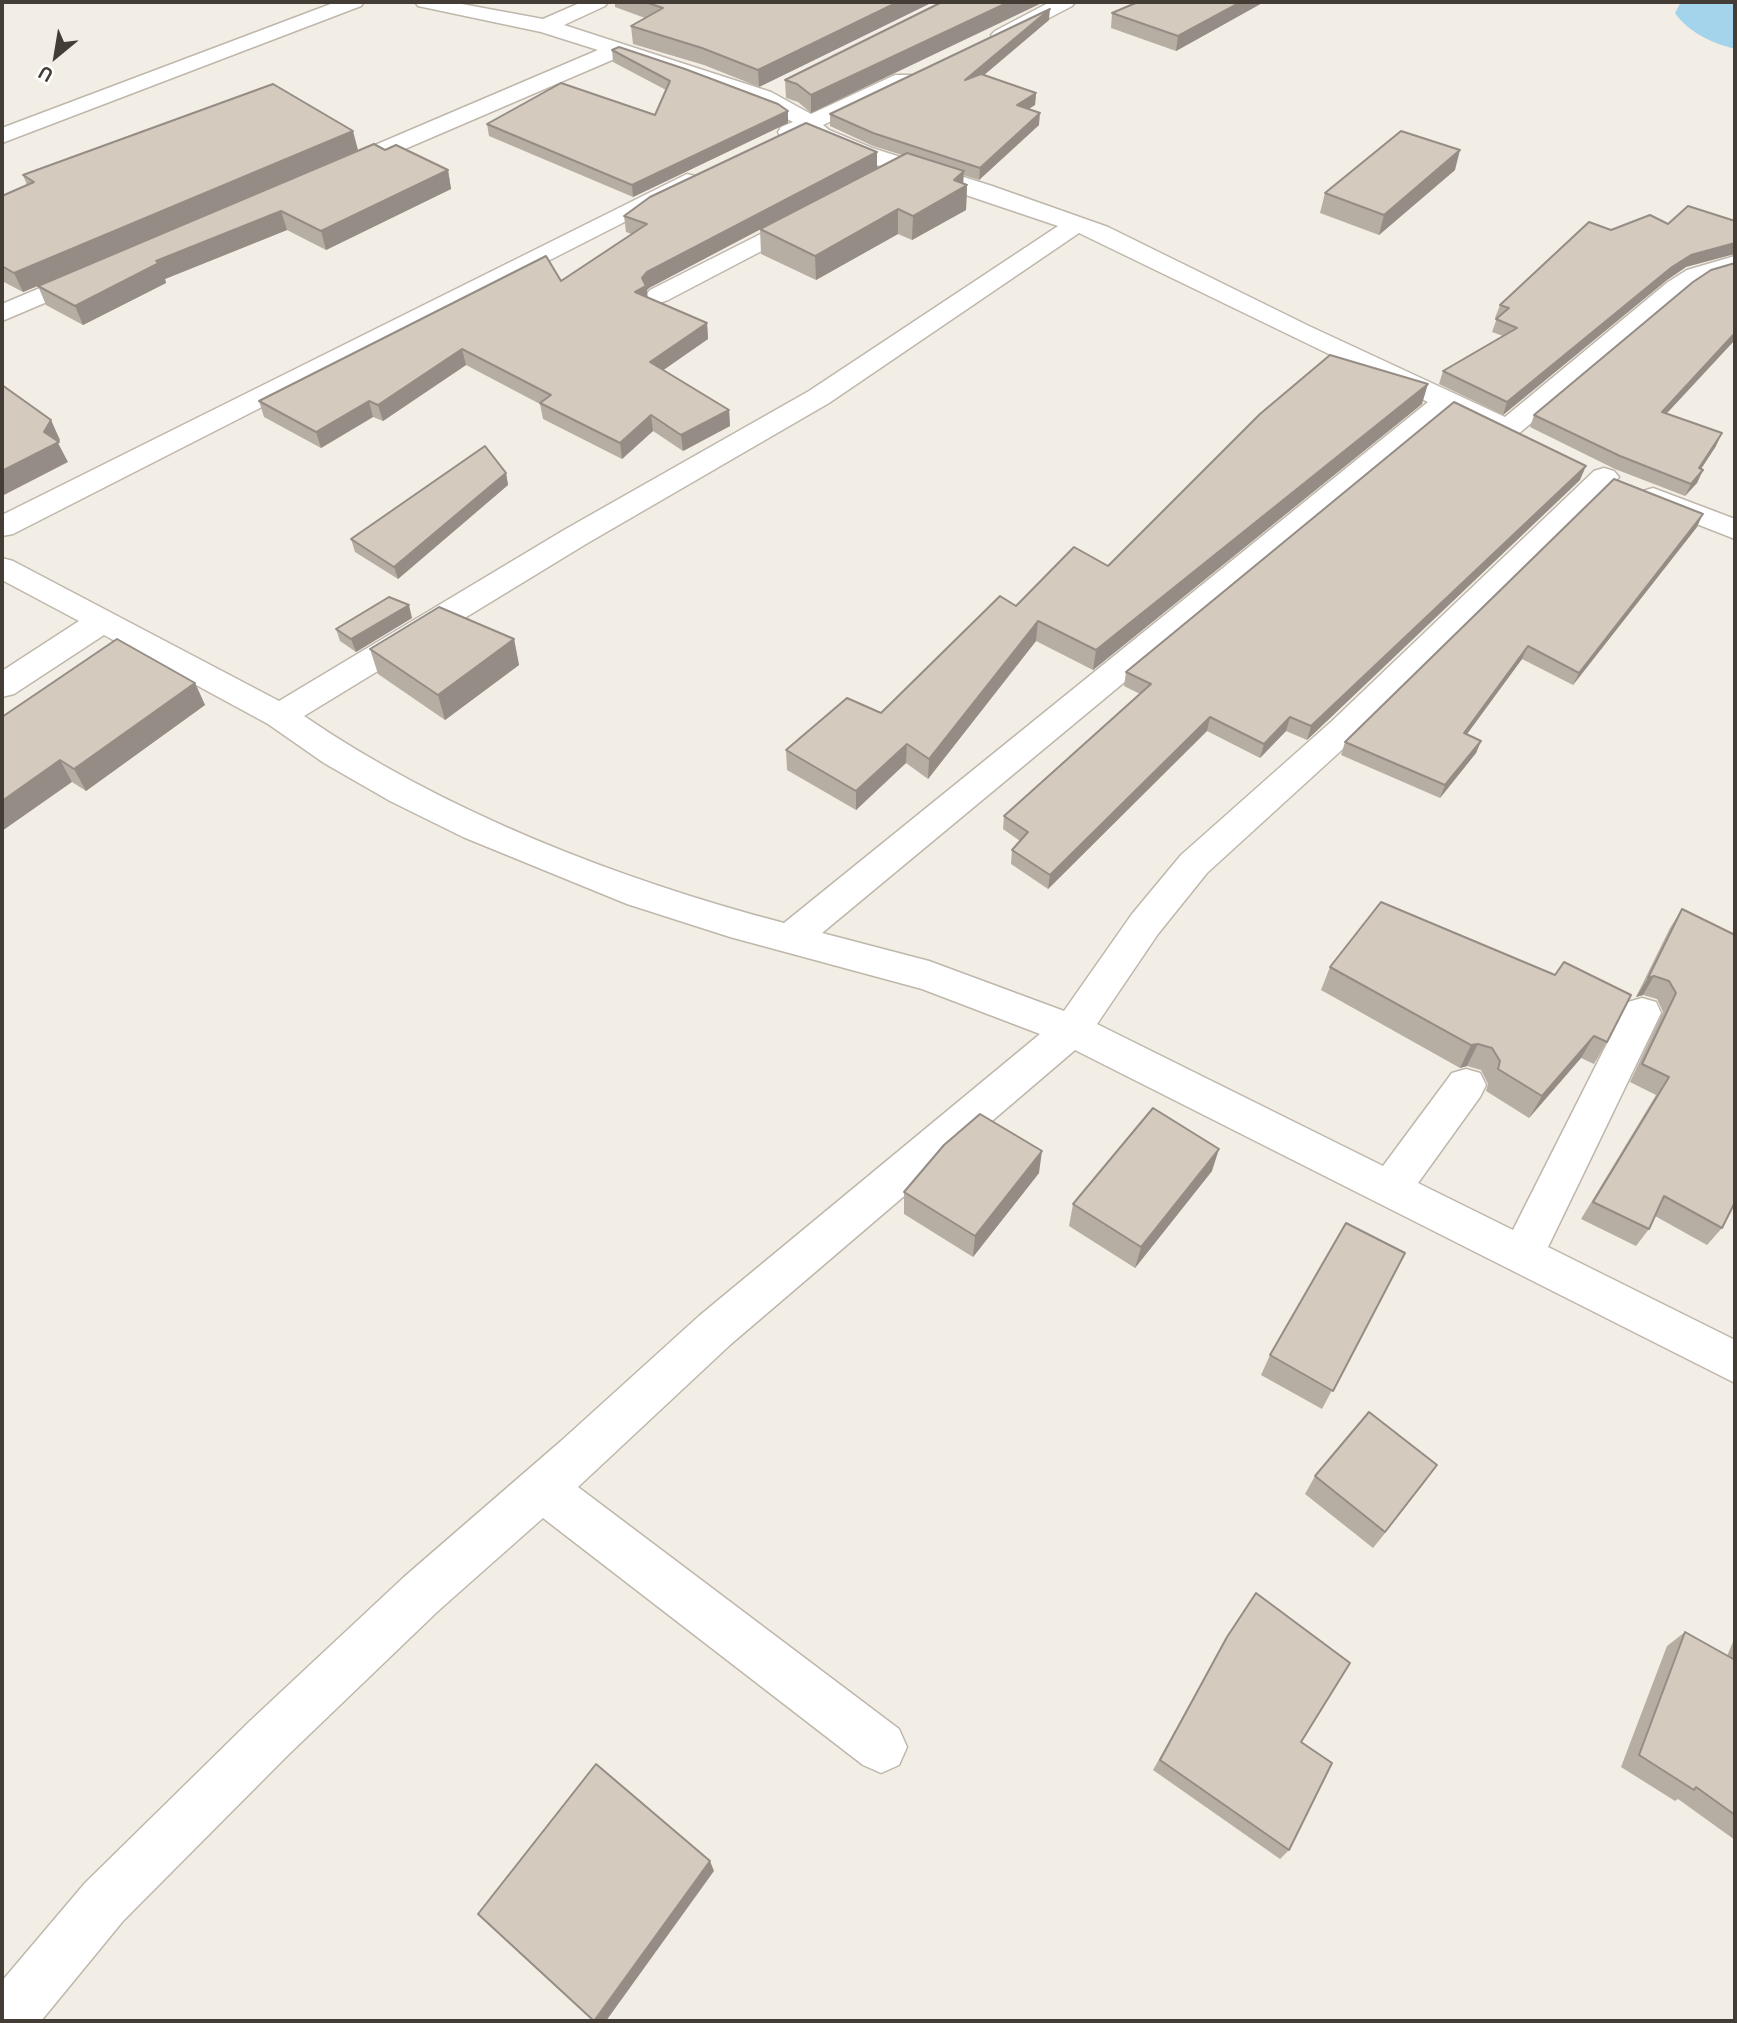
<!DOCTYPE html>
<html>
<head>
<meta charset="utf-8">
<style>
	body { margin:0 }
	#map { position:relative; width:1737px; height:2023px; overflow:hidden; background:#f2ede5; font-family:Ubuntu,sans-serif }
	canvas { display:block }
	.frame { position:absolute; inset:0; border:4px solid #443d35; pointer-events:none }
	.north { position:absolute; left:21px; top:21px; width:70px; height:70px; -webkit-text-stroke:5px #fff; paint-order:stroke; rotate:210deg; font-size:19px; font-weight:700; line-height:28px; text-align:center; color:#443d35 }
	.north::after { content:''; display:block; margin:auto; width:24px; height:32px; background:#443d35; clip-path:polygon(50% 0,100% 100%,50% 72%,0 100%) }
</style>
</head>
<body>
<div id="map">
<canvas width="1737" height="2023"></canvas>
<div class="frame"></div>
<div class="north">U</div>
</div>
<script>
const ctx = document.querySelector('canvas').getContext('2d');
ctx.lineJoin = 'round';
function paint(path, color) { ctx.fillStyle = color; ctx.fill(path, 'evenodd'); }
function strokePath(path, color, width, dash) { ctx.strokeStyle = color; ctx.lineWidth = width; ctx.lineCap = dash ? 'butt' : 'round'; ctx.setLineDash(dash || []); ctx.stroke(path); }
const river = new Path2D(`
	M 1681,2 L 1735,2 L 1735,49 C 1712,43 1689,33 1675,13 Z`);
const street = new Path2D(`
	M 336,2 L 364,2 L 361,6 L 2,143 L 2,128 Z
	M 415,2 L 451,2 L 543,19 L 582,2 L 608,2 L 605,6 L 564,25 L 771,92 L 811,114 L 895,75 L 911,75 L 914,80 L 911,85 L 823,125 L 829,130 L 872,148 L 992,186 L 1108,227 L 1309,326 L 1505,417 L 1668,282 L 1687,270 L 1735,256 L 1735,272 L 1705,280 L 1686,292 L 1517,435 C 1496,440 1470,422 1450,412 L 822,933 L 929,961 L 1064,1011 L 1132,914 L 1181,855 L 1332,721 L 1594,471 L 1604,468 L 1614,471 L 1619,477 L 1614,483 L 1356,737 L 1207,873 L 1158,934 L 1097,1024 L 1383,1166 L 1452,1073 L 1466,1069 L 1480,1073 L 1486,1085 L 1480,1097 L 1418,1183 L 1513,1230 L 1628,1002 L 1642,998 L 1656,1002 L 1661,1013 L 1548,1247 L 1735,1340 L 1735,1383 L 1075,1050 L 731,1344 L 578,1487 L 899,1729 L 907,1747 L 899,1765 L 881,1773 L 863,1765 L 543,1518 L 438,1611 L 287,1756 L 123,1921 L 41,2021 L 2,2021 L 2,1981 L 85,1883 L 251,1720 L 404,1577 L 561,1441 L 699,1316 L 1040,1034 L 922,989 L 730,937 L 627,904 L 463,837 L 390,801 L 324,763 L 268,724 L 104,635 L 14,694 L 2,697 L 2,671 L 79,621 L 2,580 L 2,558 L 13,561 L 279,701 L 564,530 L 809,391 L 1058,226 L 856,158 L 813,140 L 805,133 L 789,139 L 781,137 L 778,132 L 781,127 L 793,122 L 755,102 L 619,57 L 356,170 L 340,170 L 336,165 L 340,160 L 598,50 L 541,32 L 418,6 ZM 1079,233 L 1428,402 L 784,923 C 620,880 444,812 304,716 L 586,544 L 829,403 Z
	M 1050,2 L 1075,2 L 1072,6 L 1009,39 L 995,39 L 991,35 L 995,31 Z
	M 687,174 L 695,176 L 699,181 L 695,186 L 13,534 L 2,536 L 2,515 Z
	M 806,211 L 815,213 L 818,218 L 815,223 L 668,300 L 659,303 L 650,300 L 646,295 L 650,290 Z
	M 90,267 L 99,270 L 103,275 L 99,280 L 2,321 L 2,304 Z
	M 1653,488 L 1735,519 L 1735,539 L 1643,503 L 1638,497 L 1643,491 Z`);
const wall = new Path2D(`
	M 615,2 L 933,2 L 759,87 L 704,65 L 633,44 L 631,26 L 645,18 L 615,7 Z
	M 942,2 L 811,113 L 798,102 L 786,98 L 785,80 Z
	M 1264,2 L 1176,51 L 1111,28 L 1112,13 Z
	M 1049,20 L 984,75 L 1036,93 L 1035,105 L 1028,109 L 1039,125 L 979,180 L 963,175 L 963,184 L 967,185 L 966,210 L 912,240 L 898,234 L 816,280 L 761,254 L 760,229 L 649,288 L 647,290 L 647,297 L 707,323 L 708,339 L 663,370 L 729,410 L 730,426 L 683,451 L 653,431 L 622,459 L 543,419 L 540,404 L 466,365 L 383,421 L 373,417 L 321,448 L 264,417 L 259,401 L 561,281 L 632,234 L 626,232 L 624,216 L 877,168 L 902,155 L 873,146 L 830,126 L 830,114 Z
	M 612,50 L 788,111 L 788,123 L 633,197 L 489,136 L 487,124 L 655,115 L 666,90 L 613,62 Z
	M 358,150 L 156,236 L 385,150 L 448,170 L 451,189 L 326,250 L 287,230 L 165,279 L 166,283 L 83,325 L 46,305 L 38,286 L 23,292 L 2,281 L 2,196 L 27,185 L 23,175 Z
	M 1455,170 L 1379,235 L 1320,213 L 1325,193 Z
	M 1668,224 L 1686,267 L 1667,280 L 1503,415 L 1439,384 L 1443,371 L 1503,336 L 1492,332 L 1497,318 L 1495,318 L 1500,305 L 1611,230 Z
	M 1422,404 L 1093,670 L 1036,641 L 928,779 L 906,763 L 856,810 L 787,770 L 786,750 L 881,713 L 1016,606 L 1108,566 Z
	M 1667,414 L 1716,446 L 1701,469 L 1703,470 L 1697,483 L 1685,496 L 1615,469 L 1530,427 L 1534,415 Z
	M 506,473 L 508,485 L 398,579 L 355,552 L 351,539 Z
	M 1580,480 L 1307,740 L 1286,731 L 1260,758 L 1207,731 L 1048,889 L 1011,864 L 1012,850 L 1020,841 L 1003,829 L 1004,816 L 1140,694 L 1124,686 L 1126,672 Z
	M 1697,527 L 1573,685 L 1522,659 L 1467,734 L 1481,741 L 1476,753 L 1440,798 L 1341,755 L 1345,742 Z
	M 412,618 L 356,652 L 340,641 L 336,629 Z
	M 514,639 L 519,665 L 445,720 L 378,674 L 370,649 Z
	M 195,683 L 205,705 L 86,791 L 72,782 L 2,717 Z
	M 1381,902 L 1607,1042 L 1594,1064 L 1581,1058 L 1529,1118 L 1486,1091 L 1488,1084 L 1481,1070 L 1467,1066 L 1460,1068 L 1321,990 L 1330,967 Z
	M 1682,909 L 1722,1228 L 1707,1245 L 1655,1216 L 1649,1229 L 1636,1246 L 1581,1219 L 1656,1095 L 1630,1082 L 1663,1012 L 1657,999 L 1643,995 L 1636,997 L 1670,928 Z
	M 1212,1171 L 1135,1268 L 1069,1226 L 1073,1204 Z
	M 1039,1173 L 973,1257 L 904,1214 L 904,1192 Z
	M 1405,1253 L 1322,1409 L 1261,1375 L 1270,1355 Z
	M 1315,1476 L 1424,1483 L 1373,1548 L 1305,1494 Z
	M 1685,1632 L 1727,1656 L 1735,1637 L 1735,1840 L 1678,1799 L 1675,1801 L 1621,1767 L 1667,1646 Z
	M 1220,1650 L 1289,1850 L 1280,1859 L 1153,1770 Z`);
const shadedWall = new Path2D(`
	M 898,2 L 933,2 L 759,87 L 758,70 Z
	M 1009,2 L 1044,2 L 811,113 L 811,95 Z
	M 1241,2 L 1264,2 L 1176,51 L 1178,36 Z
	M 1050,9 L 1049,20 L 964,92 L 965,80 Z
	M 1036,93 L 1035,105 L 1016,117 L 1017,105 Z
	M 788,111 L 788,123 L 633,197 L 632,185 Z
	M 1040,113 L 1039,125 L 979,180 L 980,168 Z
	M 353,131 L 358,150 L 23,292 L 14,273 Z
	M 1460,150 L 1455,170 L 1379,235 L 1384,215 Z
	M 877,152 L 877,168 L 649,288 L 647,290 L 648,301 L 635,292 L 642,278 L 647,272 Z
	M 448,170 L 451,189 L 326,250 L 321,231 Z
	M 964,171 L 963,188 L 967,185 L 966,210 L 912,240 L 913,216 Z
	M 898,209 L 898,234 L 816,280 L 815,256 Z
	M 281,211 L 287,230 L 165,279 L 166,283 L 83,325 L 75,306 L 156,261 Z
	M 1735,243 L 1735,254 L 1686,267 L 1667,280 L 1503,415 L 1507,402 L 1672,267 L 1691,255 Z
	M 707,323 L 708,339 L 652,378 L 650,362 Z
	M 1735,333 L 1735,340 L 1656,425 L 1662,412 Z
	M 462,349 L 466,365 L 383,421 L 378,405 Z
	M 1428,384 L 1422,404 L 1093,670 L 1096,650 Z
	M 369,401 L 373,417 L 321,448 L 316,432 Z
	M 729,410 L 730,426 L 683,451 L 681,435 Z
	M 651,415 L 653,431 L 622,459 L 620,443 Z
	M 51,420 L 60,440 L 58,443 L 68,462 L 2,496 L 2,471 L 44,432 Z
	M 1722,433 L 1716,446 L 1693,481 L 1699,468 Z
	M 1586,466 L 1580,480 L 1307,740 L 1311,726 Z
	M 1703,470 L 1697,483 L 1685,496 L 1691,484 Z
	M 506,473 L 508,485 L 398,579 L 394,567 Z
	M 1703,514 L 1697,527 L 1573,685 L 1579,673 Z
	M 409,605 L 412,618 L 356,652 L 351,639 Z
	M 1038,621 L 1036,641 L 928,779 L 929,759 Z
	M 514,639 L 519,665 L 445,720 L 438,695 Z
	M 1528,646 L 1522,659 L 1459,745 L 1464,733 Z
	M 195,683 L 205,705 L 86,791 L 74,769 Z
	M 1210,717 L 1207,731 L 1048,889 L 1050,875 Z
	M 1290,717 L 1286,731 L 1260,758 L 1264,744 Z
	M 1481,741 L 1476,753 L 1440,798 L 1445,785 Z
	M 907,744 L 906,763 L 856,810 L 856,791 Z
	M 60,760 L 72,782 L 2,831 L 2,801 Z
	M 1654,976 L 1643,995 L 1636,997 L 1648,978 Z
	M 1594,1036 L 1581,1058 L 1529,1118 L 1542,1096 Z
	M 1478,1044 L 1467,1066 L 1460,1068 L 1471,1045 Z
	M 1219,1149 L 1212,1171 L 1135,1268 L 1141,1247 Z
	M 1042,1151 L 1039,1173 L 973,1257 L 975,1236 Z
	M 1437,1465 L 1424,1483 L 1373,1548 L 1385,1532 Z
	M 710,1861 L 714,1871 L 606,2021 L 594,2021 Z`);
const building = new Path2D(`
	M 645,2 L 898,2 L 758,70 L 702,48 L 631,26 L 663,8 Z
	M 942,2 L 1009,2 L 811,95 L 797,84 L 785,80 Z
	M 1138,2 L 1241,2 L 1178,36 L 1112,13 Z
	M 1050,9 L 965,80 L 981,74 L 1036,93 L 1017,105 L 1040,113 L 980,168 L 873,133 L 830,114 Z
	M 619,47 L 685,69 L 778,104 L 788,111 L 632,185 L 487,124 L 561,83 L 655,115 L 670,81 L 612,50 Z
	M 273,84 L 353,131 L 14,273 L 2,266 L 2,196 L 34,182 L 23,175 Z
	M 806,123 L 877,152 L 647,272 L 642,278 L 646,286 L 635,292 L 707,323 L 650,362 L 729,410 L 681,435 L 651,415 L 620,443 L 540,403 L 551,395 L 462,349 L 378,405 L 369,401 L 316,432 L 259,401 L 546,256 L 561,281 L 647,224 L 624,216 L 650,197 Z
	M 1401,131 L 1460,150 L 1384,215 L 1325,193 Z
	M 374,144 L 385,150 L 396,145 L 448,170 L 321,231 L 281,211 L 156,261 L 159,263 L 75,306 L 38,286 Z
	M 907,153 L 964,171 L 954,180 L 967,185 L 913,216 L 898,209 L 815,256 L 760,229 Z
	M 1688,206 L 1735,221 L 1735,243 L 1691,255 L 1672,267 L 1507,402 L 1443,371 L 1517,328 L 1496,319 L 1509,308 L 1500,305 L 1589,222 L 1611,230 L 1650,215 L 1668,224 Z
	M 1735,263 L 1735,333 L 1662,412 L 1722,433 L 1699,468 L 1703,470 L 1691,484 L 1620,456 L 1534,415 L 1693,282 L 1711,270 Z
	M 1330,355 L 1428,384 L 1096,650 L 1038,621 L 929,759 L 907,744 L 856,791 L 786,750 L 847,698 L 881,713 L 1000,596 L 1016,606 L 1074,547 L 1108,566 L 1260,414 Z
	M 2,385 L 51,420 L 44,432 L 59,442 L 2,471 Z
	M 1454,402 L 1586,466 L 1311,726 L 1290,717 L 1264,744 L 1210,717 L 1050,875 L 1012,850 L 1028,832 L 1004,816 L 1151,684 L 1126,672 Z
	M 485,446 L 506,473 L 394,567 L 351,539 Z
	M 1614,479 L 1703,514 L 1579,673 L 1528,646 L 1464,733 L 1481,741 L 1445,785 L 1345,742 Z
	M 389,597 L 409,605 L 351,639 L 336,629 Z
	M 439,607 L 514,639 L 438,695 L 370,649 Z
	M 117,639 L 195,683 L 74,769 L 60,760 L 2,801 L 2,717 Z
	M 1381,902 L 1555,975 L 1564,962 L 1631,995 L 1607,1042 L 1594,1036 L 1542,1096 L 1498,1069 L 1500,1061 L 1492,1048 L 1478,1044 L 1471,1045 L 1330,967 Z
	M 1682,909 L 1735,935 L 1735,1202 L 1722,1228 L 1664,1196 L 1649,1229 L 1593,1202 L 1669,1077 L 1642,1064 L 1676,993 L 1669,981 L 1654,976 L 1648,978 Z
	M 1153,1108 L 1219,1149 L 1141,1247 L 1073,1204 Z
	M 980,1114 L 1042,1151 L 975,1236 L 904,1192 L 944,1145 Z
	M 1346,1223 L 1405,1253 L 1333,1391 L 1270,1355 Z
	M 1369,1412 L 1437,1465 L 1385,1532 L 1315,1476 Z
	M 1256,1593 L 1350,1663 L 1301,1742 L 1332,1763 L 1289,1850 L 1160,1760 L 1227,1637 Z
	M 1685,1632 L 1735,1660 L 1735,1815 L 1696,1787 L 1694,1790 L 1639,1755 Z
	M 596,1764 L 710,1861 L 594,2021 L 478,1914 Z`);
paint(river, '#a4d4ec');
strokePath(street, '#bfb7ab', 3);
paint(street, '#fff');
paint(wall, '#b7aea3');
paint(shadedWall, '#958d85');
paint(building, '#d5cabe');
strokePath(building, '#958d85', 2);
</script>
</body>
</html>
